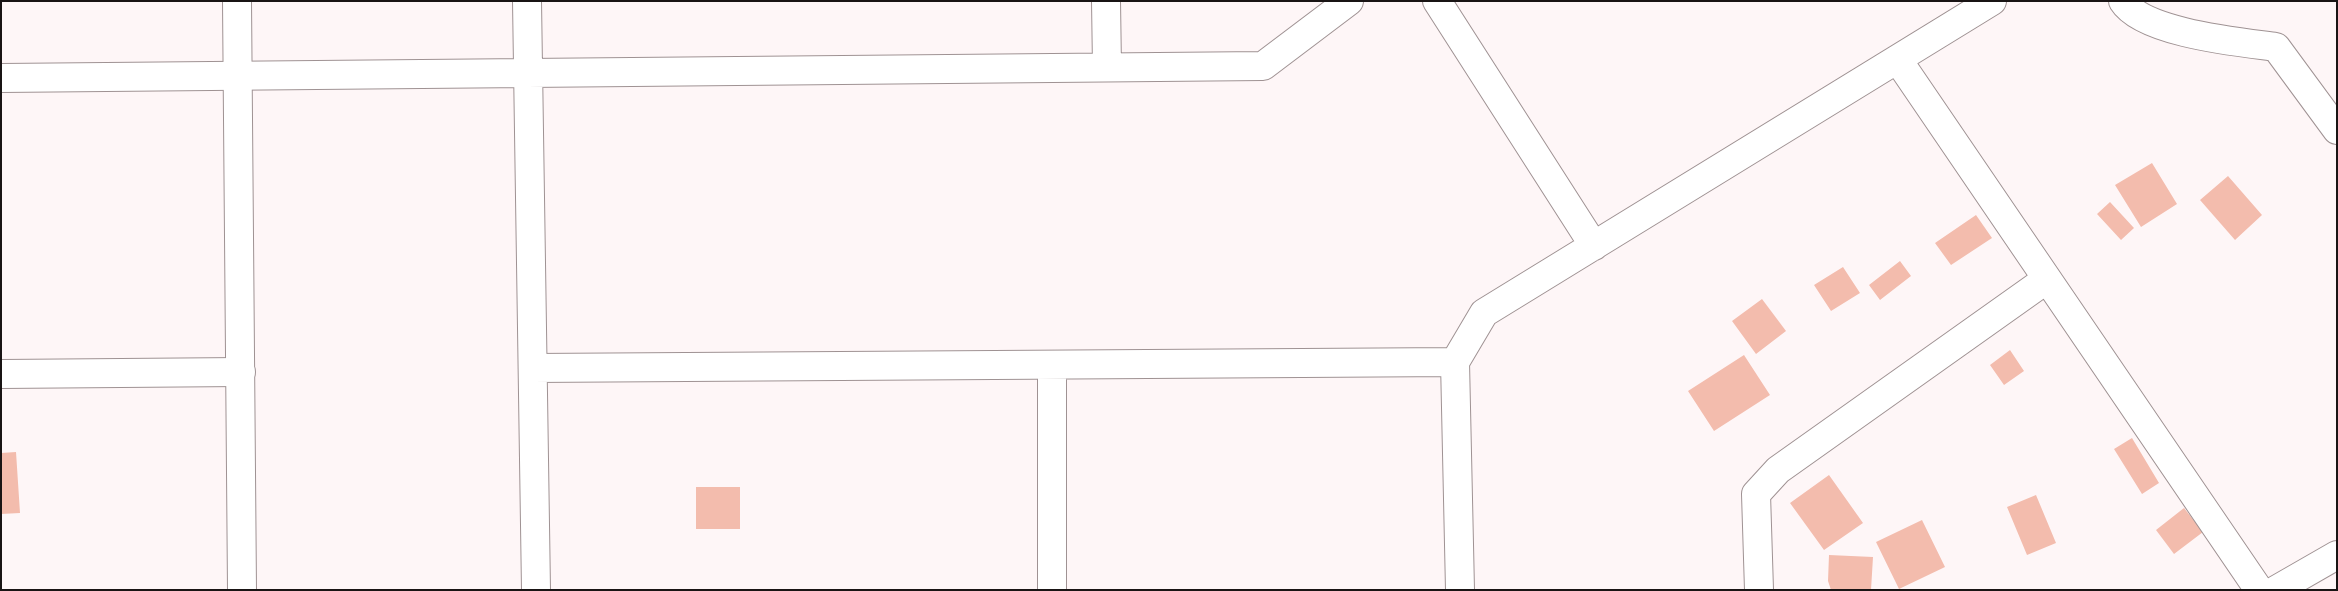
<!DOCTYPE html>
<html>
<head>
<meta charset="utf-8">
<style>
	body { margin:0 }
	#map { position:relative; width:2338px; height:591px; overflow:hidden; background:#fef6f7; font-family:"Public Sans",sans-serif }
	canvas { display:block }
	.frame { position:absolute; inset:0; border:2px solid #191414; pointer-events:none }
</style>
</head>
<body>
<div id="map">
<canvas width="2338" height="591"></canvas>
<div class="frame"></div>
</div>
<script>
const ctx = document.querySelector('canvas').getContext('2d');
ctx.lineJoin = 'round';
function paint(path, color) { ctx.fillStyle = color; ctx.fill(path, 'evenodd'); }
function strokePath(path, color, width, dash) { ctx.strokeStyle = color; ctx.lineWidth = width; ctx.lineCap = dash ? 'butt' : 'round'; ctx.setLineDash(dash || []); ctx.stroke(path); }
const building = new Path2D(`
	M 2152,163 L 2177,204 L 2141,227 L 2115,185 Z
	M 2228,176 L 2262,215 L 2235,240 L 2200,200 Z
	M 2110,202 L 2134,228 L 2121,240 L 2097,214 Z
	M 1976,215 L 1992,238 L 1951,265 L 1935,243 Z
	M 1900,261 L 1911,276 L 1880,300 L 1869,285 Z
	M 1843,267 L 1860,293 L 1831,311 L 1814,285 Z
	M 1762,299 L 1786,331 L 1756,354 L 1732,321 Z
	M 2010,350 L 2024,371 L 2004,385 L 1990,365 Z
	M 1744,355 L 1770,395 L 1714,431 L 1688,391 Z
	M 2132,438 L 2159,483 L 2142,494 L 2114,449 Z
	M 16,452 L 20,513 L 1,514 L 1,453 Z
	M 1829,475 L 1863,523 L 1824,550 L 1790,503 Z
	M 696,487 L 740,487 L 740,529 L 696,529 Z
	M 2036,495 L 2056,543 L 2027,555 L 2007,507 Z
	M 2184,508 L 2203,532 L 2174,554 L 2156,530 Z
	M 1922,520 L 1945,567 L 1899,589 L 1876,542 Z
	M 1829,555 L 1873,557 L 1871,590 L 1831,590 L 1828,581 Z`);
const minor = new Path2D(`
	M 527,1 L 536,590
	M 1106,1 L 1107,67
	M 1437,1 L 1594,246
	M 2123,1 C 2143,33 2239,42 2276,47 L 2337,130
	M 1898,60 L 2259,590
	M 1,78 L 1263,66 L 1349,1
	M 1052,367 L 1052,590
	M 533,368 L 1455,362
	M 1,374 L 241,372
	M 1460,590 L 1455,362 L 1484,313 L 1992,1
	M 1759,590 L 1756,494 L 1778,470 L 2047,279
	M 2276,590 L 2337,555`);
const secondary = new Path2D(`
	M 237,1 L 242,590`);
paint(building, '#f3bcad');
strokePath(minor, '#9f9293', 30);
strokePath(secondary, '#9f9293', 30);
strokePath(minor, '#fff', 28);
strokePath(secondary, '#fff', 28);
</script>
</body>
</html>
